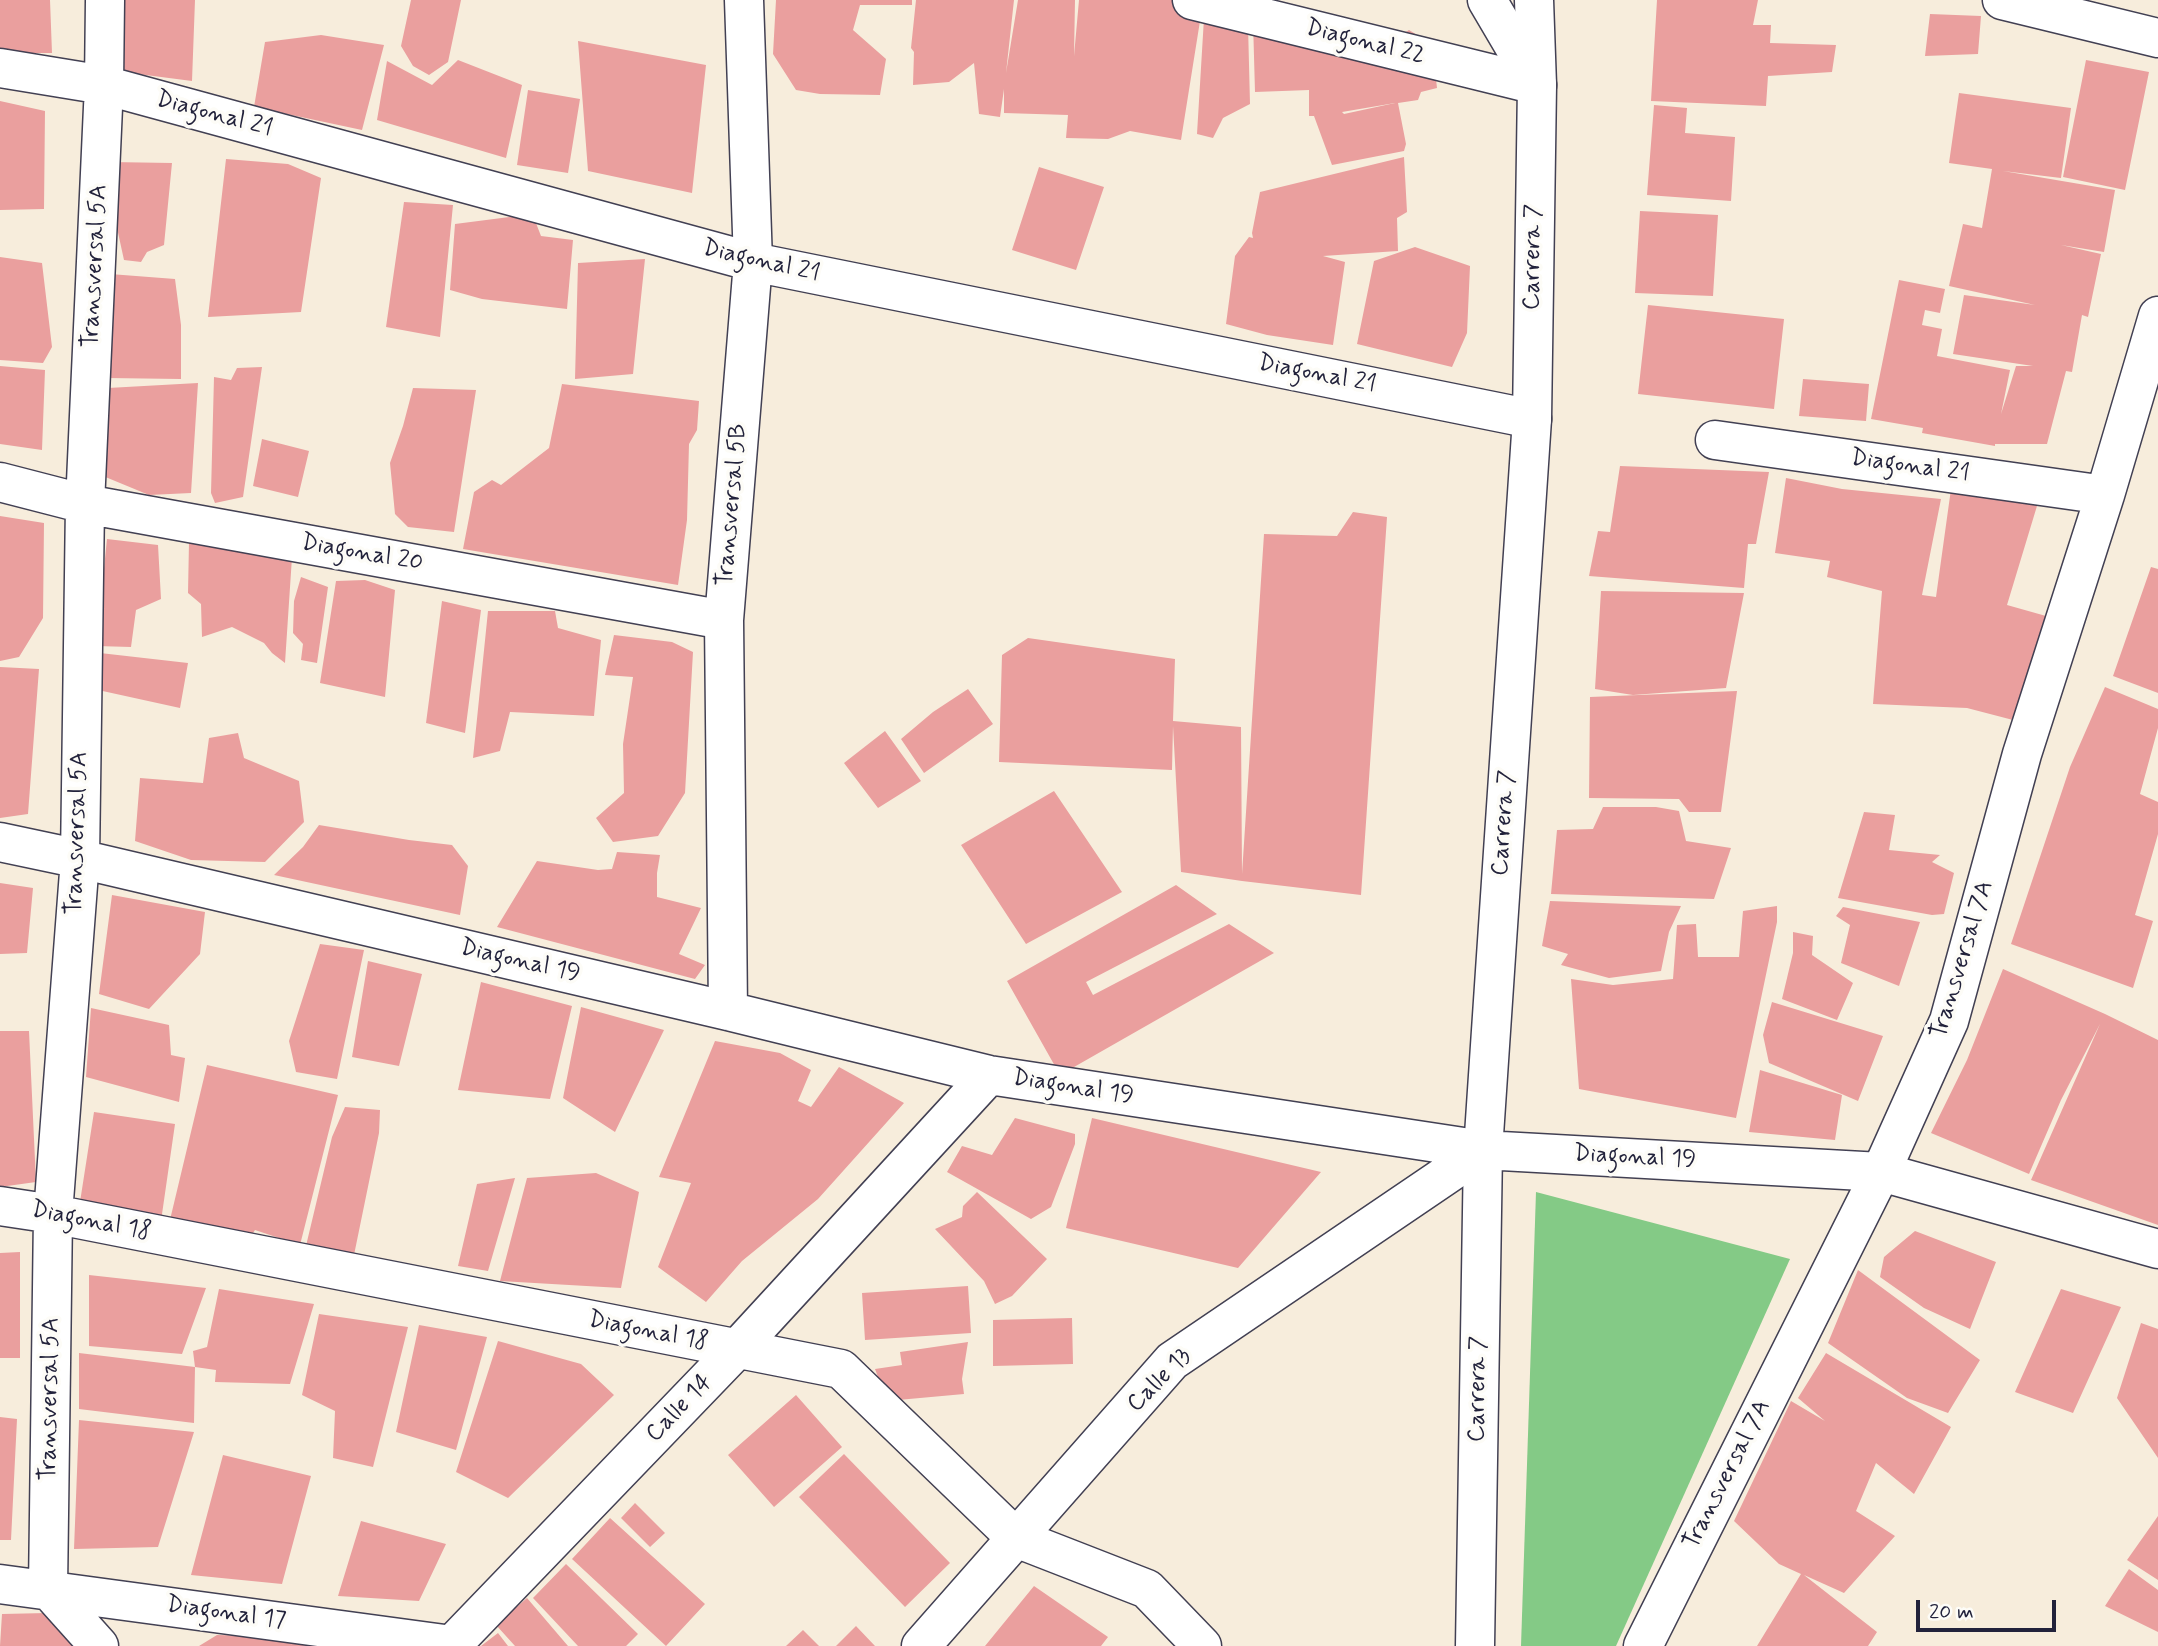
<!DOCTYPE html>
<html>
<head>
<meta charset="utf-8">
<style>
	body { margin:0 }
	#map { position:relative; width:2158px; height:1646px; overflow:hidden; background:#f7eddc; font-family:Mynerve,sans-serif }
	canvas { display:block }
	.scale { position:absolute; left:1916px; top:1600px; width:140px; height:32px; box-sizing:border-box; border:4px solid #22223b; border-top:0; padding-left:9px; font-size:21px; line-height:24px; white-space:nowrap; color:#22223b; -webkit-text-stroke:5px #fdfcf7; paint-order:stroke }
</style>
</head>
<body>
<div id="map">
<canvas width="2158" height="1646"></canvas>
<div class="scale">20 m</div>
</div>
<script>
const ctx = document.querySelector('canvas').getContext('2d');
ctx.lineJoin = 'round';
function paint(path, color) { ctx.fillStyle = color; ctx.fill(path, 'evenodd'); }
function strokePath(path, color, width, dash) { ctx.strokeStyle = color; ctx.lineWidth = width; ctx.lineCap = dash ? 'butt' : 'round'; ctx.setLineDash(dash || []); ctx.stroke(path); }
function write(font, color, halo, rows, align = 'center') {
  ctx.font = font + ' Mynerve,sans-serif'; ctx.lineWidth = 7; ctx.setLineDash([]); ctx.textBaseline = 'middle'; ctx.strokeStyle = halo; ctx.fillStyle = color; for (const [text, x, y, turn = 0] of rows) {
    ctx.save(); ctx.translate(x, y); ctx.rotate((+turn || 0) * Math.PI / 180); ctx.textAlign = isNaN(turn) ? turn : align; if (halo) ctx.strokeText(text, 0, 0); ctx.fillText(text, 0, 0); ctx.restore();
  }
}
const green = new Path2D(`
	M 1536,1192 L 1790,1259 L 1616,1646 L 1521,1646 Z`);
const building = new Path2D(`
	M 0,0 L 50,0 L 52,53 L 12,53 L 0,48 Z
	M 113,0 L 195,0 L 192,81 L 115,71 Z
	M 411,0 L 461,0 L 448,62 L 429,75 L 413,66 L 401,46 Z
	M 776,0 L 912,0 L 912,5 L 860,5 L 853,30 L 886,59 L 880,95 L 820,94 L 796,90 L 773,54 Z
	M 916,0 L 1014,0 L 1006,73 L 1018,0 L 1075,0 L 1074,56 L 1079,0 L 1173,0 L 1181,2 L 1200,21 L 1181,140 L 1130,131 L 1108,139 L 1066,138 L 1068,115 L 1004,113 L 1004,89 L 1000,117 L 979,114 L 974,63 L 949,82 L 913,85 L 914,52 L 911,48 Z
	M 1657,0 L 1758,0 L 1753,25 L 1771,25 L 1770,43 L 1836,45 L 1832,72 L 1768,76 L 1766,106 L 1651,101 Z
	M 1930,14 L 1981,16 L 1978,54 L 1925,56 Z
	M 1204,18 L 1248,25 L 1250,104 L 1223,118 L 1213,138 L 1197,134 Z
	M 1253,21 L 1391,41 L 1409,30 L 1432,44 L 1437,88 L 1421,92 L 1418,100 L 1398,103 L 1406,144 L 1404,151 L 1332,165 L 1314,116 L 1309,116 L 1309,90 L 1255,92 ZM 1395,103 L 1344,114 L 1342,112 Z
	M 321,35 L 384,45 L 362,130 L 254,107 L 265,42 Z
	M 578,41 L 706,65 L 692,193 L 588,171 Z
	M 458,60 L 522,85 L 506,158 L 377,120 L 387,61 L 432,85 Z
	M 2086,60 L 2149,72 L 2125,190 L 2063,177 Z
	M 528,90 L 580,99 L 568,173 L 517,165 Z
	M 1959,93 L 2071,108 L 2061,178 L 2003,171 L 2115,190 L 2104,252 L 2061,245 L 2101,254 L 2088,317 L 2082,315 L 2072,372 L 2066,371 L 2047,444 L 1995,444 L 1995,446 L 1922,433 L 1923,428 L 1871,419 L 1899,280 L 1945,289 L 1940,313 L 1925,310 L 1922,325 L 1942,329 L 1937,356 L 2010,370 L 2001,414 L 2016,366 L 2033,366 L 1953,354 L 1964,295 L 2035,305 L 1949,286 L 1963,224 L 1982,228 L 1992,169 L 1949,163 Z
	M 0,101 L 45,111 L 44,209 L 0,210 Z
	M 1654,105 L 1687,108 L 1685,133 L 1735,137 L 1731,201 L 1647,195 Z
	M 1404,157 L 1407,212 L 1397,218 L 1398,251 L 1323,256 L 1345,262 L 1333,345 L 1267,335 L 1226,324 L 1235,256 L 1249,237 L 1253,238 L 1252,233 L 1260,192 Z
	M 226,159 L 288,164 L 321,178 L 301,312 L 208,317 Z
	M 110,162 L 172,163 L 164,245 L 147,252 L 141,262 L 124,260 L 117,228 Z
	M 1039,167 L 1104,187 L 1076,270 L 1012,250 Z
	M 404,202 L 453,205 L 440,337 L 386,327 Z
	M 1640,211 L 1718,215 L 1713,296 L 1635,293 Z
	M 525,215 L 534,218 L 541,236 L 573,240 L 567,309 L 482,299 L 450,290 L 455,224 Z
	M 1415,247 L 1470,266 L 1467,333 L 1452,367 L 1357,344 L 1374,261 Z
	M 0,257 L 42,263 L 52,347 L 43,363 L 0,360 Z
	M 645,259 L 633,374 L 575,379 L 578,263 Z
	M 110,274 L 175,279 L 181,325 L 181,379 L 108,378 Z
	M 1648,305 L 1784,319 L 1774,409 L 1638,394 Z
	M 0,366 L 45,370 L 42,450 L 0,444 Z
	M 262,367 L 243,497 L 215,503 L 211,493 L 214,377 L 231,380 L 237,368 Z
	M 1803,379 L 1869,384 L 1866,421 L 1799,416 Z
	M 198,383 L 191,493 L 149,495 L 103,476 L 108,388 Z
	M 562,384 L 699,401 L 697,430 L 689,444 L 687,520 L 678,585 L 463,549 L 474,492 L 492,480 L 501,485 L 549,448 Z
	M 413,388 L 476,390 L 454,532 L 408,527 L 395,514 L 390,463 L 403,426 Z
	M 262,439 L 309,451 L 298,497 L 253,486 Z
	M 1620,466 L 1769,472 L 1756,544 L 1748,544 L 1744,588 L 1589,576 L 1598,531 L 1610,532 Z
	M 1786,478 L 1842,489 L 1941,499 L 1922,595 L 1936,597 L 1951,489 L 2040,496 L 2007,605 L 2046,616 L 2013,720 L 1967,708 L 1873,704 L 1882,591 L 1827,577 L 1830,561 L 1775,553 Z
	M 1353,512 L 1387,517 L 1361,895 L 1242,881 L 1181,872 L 1173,726 L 1172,770 L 999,762 L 1002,655 L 1028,638 L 1175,659 L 1173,721 L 1241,727 L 1242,874 L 1264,534 L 1337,536 Z
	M 0,516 L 44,523 L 43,618 L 19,657 L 0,661 Z
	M 107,539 L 158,545 L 161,599 L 136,610 L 131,647 L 96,646 Z
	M 189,542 L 292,557 L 285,663 L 272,653 L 264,643 L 232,627 L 202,637 L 201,604 L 188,593 Z
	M 2151,567 L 2158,569 L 2158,693 L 2113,676 Z
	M 301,577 L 328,587 L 317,663 L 301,660 L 303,644 L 293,633 L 294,601 Z
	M 365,580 L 395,590 L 385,697 L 320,683 L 336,581 Z
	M 1601,591 L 1744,593 L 1726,688 L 1633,695 L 1595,689 Z
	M 442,601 L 481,610 L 465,733 L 426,723 Z
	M 488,611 L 555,611 L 558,628 L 601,640 L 594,716 L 510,712 L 500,751 L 473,758 Z
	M 614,635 L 672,642 L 693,652 L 685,793 L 658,836 L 613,842 L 596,818 L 624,793 L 623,744 L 633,677 L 605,675 Z
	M 100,653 L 188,663 L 180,708 L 98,690 Z
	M 0,667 L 39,669 L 28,814 L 0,818 Z
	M 2105,687 L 2158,709 L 2158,728 L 2140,794 L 2158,802 L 2158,834 L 2135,915 L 2153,921 L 2133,988 L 2011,944 L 2070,767 Z
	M 968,689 L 993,724 L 924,773 L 901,739 L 933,712 Z
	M 1737,691 L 1721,812 L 1689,812 L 1679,799 L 1589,798 L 1590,697 Z
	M 885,731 L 921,781 L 878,808 L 844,763 Z
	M 238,733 L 244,758 L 299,781 L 304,822 L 265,862 L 191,860 L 135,841 L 140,778 L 203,783 L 209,738 Z
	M 1054,791 L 1122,892 L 1026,944 L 961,845 Z
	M 1603,807 L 1656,807 L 1679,811 L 1686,841 L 1731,848 L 1714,899 L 1551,894 L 1557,830 L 1593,829 Z
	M 1864,812 L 1895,815 L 1889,850 L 1940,855 L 1932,862 L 1954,873 L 1944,914 L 1932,915 L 1838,898 Z
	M 319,825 L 409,840 L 452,845 L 468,866 L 460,915 L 274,875 L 303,847 Z
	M 617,852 L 660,855 L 657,873 L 657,897 L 701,908 L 679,954 L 705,965 L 695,979 L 497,927 L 537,861 L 598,870 L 612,869 Z
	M 0,883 L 33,888 L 27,953 L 0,954 Z
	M 1176,885 L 1217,914 L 1086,982 L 1093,995 L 1229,924 L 1274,953 L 1060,1075 L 1007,981 Z
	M 112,895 L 205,912 L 200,954 L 149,1009 L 99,994 Z
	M 1550,901 L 1681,906 L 1669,932 L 1661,971 L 1609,978 L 1561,965 L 1568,954 L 1542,946 Z
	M 1777,906 L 1777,922 L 1736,1118 L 1579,1089 L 1571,979 L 1613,985 L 1673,979 L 1677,925 L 1696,924 L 1698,957 L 1739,957 L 1743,911 Z
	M 1843,907 L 1920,922 L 1899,986 L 1841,963 L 1850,925 L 1836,916 Z
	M 1793,932 L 1813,936 L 1812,955 L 1853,983 L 1837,1020 L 1782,999 L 1793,953 Z
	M 320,944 L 364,950 L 337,1079 L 296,1072 L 289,1041 Z
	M 368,961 L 422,974 L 399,1066 L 352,1057 Z
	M 2003,969 L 2105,1014 L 2158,1040 L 2158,1225 L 2031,1180 L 2100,1024 L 2061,1100 L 2029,1174 L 1931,1133 L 1967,1060 Z
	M 481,982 L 572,1006 L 550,1099 L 458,1090 Z
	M 1772,1002 L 1883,1036 L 1858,1101 L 1769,1063 L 1763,1035 Z
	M 581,1007 L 664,1030 L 615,1132 L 563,1098 Z
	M 91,1008 L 169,1025 L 171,1055 L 185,1058 L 179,1102 L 86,1077 Z
	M 0,1031 L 29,1031 L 36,1182 L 0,1187 Z
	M 715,1041 L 780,1053 L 811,1070 L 798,1101 L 811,1107 L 839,1067 L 904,1103 L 818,1199 L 742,1261 L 706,1302 L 658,1267 L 691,1183 L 659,1177 Z
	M 207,1065 L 338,1095 L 300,1245 L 255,1230 L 247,1242 L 169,1224 Z
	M 1760,1070 L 1842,1095 L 1835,1140 L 1749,1132 Z
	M 345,1107 L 380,1110 L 379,1133 L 354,1255 L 305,1250 L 332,1137 Z
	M 94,1112 L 175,1124 L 161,1221 L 80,1202 Z
	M 1015,1118 L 1075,1134 L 1075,1144 L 1051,1207 L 1031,1219 L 947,1172 L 962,1146 L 992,1155 Z
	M 1092,1118 L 1321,1172 L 1238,1268 L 1066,1228 Z
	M 596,1173 L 639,1192 L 621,1288 L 500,1281 L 527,1178 Z
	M 515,1178 L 488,1271 L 458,1266 L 477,1184 Z
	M 977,1192 L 1047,1259 L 1012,1296 L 995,1304 L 984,1281 L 935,1229 L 962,1217 L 963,1206 Z
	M 1915,1231 L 1996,1262 L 1970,1329 L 1924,1308 L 1880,1277 L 1884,1257 Z
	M 20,1252 L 20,1358 L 0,1358 L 0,1253 Z
	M 1858,1270 L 1980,1360 L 1948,1413 L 1907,1398 L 1828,1343 Z
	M 89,1275 L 206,1288 L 182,1354 L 89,1346 Z
	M 968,1286 L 971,1333 L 865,1340 L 862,1293 Z
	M 219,1289 L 314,1304 L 290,1384 L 215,1382 L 216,1370 L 195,1367 L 194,1423 L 79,1409 L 79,1353 L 195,1367 L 193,1351 L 207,1347 Z
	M 2061,1289 L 2121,1307 L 2073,1413 L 2015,1392 Z
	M 319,1314 L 408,1327 L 373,1467 L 333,1458 L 335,1411 L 302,1395 Z
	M 1072,1318 L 1073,1364 L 993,1366 L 993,1320 Z
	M 2141,1323 L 2158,1329 L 2158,1458 L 2117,1398 Z
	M 419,1325 L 487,1337 L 456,1450 L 396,1432 Z
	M 498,1341 L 581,1364 L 614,1395 L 508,1498 L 456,1472 Z
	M 968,1342 L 962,1379 L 964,1394 L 887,1401 L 875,1369 L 902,1365 L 900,1352 Z
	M 1826,1353 L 1951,1427 L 1914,1494 L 1876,1463 L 1856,1511 L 1895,1536 L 1844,1593 L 1804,1575 L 1877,1632 L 1868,1646 L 1757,1646 L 1801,1574 L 1779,1564 L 1734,1521 L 1791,1401 L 1825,1421 L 1798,1398 Z
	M 796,1395 L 842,1447 L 774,1507 L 728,1455 Z
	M 0,1417 L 17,1419 L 11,1540 L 0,1540 Z
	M 79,1420 L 194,1432 L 158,1547 L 74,1549 Z
	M 844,1454 L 950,1563 L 905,1607 L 799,1497 Z
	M 223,1455 L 311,1476 L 282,1584 L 191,1575 Z
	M 635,1503 L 665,1533 L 650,1547 L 621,1518 Z
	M 2158,1516 L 2158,1580 L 2127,1560 Z
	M 610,1518 L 705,1604 L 666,1646 L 572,1559 Z
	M 361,1521 L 446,1544 L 419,1601 L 338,1596 Z
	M 566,1564 L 638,1634 L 626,1646 L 578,1646 L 533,1598 Z
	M 2129,1569 L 2158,1590 L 2158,1632 L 2105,1606 Z
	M 1034,1586 L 1108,1637 L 1101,1646 L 985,1646 Z
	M 527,1598 L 568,1646 L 515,1646 L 496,1625 Z
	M 47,1613 L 73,1646 L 0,1646 L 2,1614 Z
	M 856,1626 L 875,1646 L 836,1646 Z
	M 803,1630 L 819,1646 L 786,1646 Z
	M 498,1633 L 508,1646 L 481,1646 Z
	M 217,1635 L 295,1637 L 319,1646 L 199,1646 Z`);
const street = new Path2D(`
	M 1192,0 L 1537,85
	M 1487,0 L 1537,85
	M 2002,0 L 2158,38
	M 0,68 L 104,85 L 753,262 L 1532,419
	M 1715,440 L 2105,495
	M 0,482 L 85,504 L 724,620
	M 0,842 L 80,859 L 728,1011 L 989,1075 L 1483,1150
	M 728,1011 L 724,620 L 753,262 L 744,0
	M 0,1206 L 53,1214 L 841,1369 L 1016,1538 L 1147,1589 L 1202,1646
	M 0,1584 L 452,1645
	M 99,1646 L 48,1589 L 53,1214 L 80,859 L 85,504 L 104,85 L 105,0
	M 451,1646 L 736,1350 L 989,1075
	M 921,1646 L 1172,1361 L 1483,1150
	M 1643,1646 L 1881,1172 L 1949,1021 L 2022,754 L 2105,495 L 2158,316`);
const secondary = new Path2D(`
	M 1483,1150 L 1881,1172 L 2158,1249
	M 1475,1646 L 1483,1150 L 1532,419 L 1537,85 L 1534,0`);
const streetNames = [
	["Diagonal 22",1365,43,14],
	["Diagonal 21",214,115,15],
	["Carrera 7",1534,257,-89],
	["Diagonal 21",761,262,13],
	["Transversal 5A",96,266,-87],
	["Diagonal 21",1317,375,11],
	["Diagonal 21",1910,467,8],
	["Transversal 5B",733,505,-85],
	["Diagonal 20",362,554,10],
	["Carrera 7",1505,823,-86],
	["Transversal 5A",78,833,-88],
	["Transversal 7A",1963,960,-73],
	["Diagonal 19",520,962,13],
	["Diagonal 19",1073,1088,9],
	["Diagonal 19",1635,1158,3],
	["Diagonal 18",91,1222,11],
	["Diagonal 18",648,1332,11],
	["Calle 13",1160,1381,-45],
	["Carrera 7",1479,1389,-89],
	["Transversal 5A",51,1399,-89],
	["Calle 14",680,1409,-46],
	["Transversal 7A",1728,1475,-63],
	["Diagonal 17",226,1614,8]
];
paint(green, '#84ca86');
paint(building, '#ea9f9e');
strokePath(street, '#424053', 41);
strokePath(secondary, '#424053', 41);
strokePath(street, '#fff', 38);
strokePath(secondary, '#fff', 38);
write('24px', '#22223b', '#fdfcf7', streetNames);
</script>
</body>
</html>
